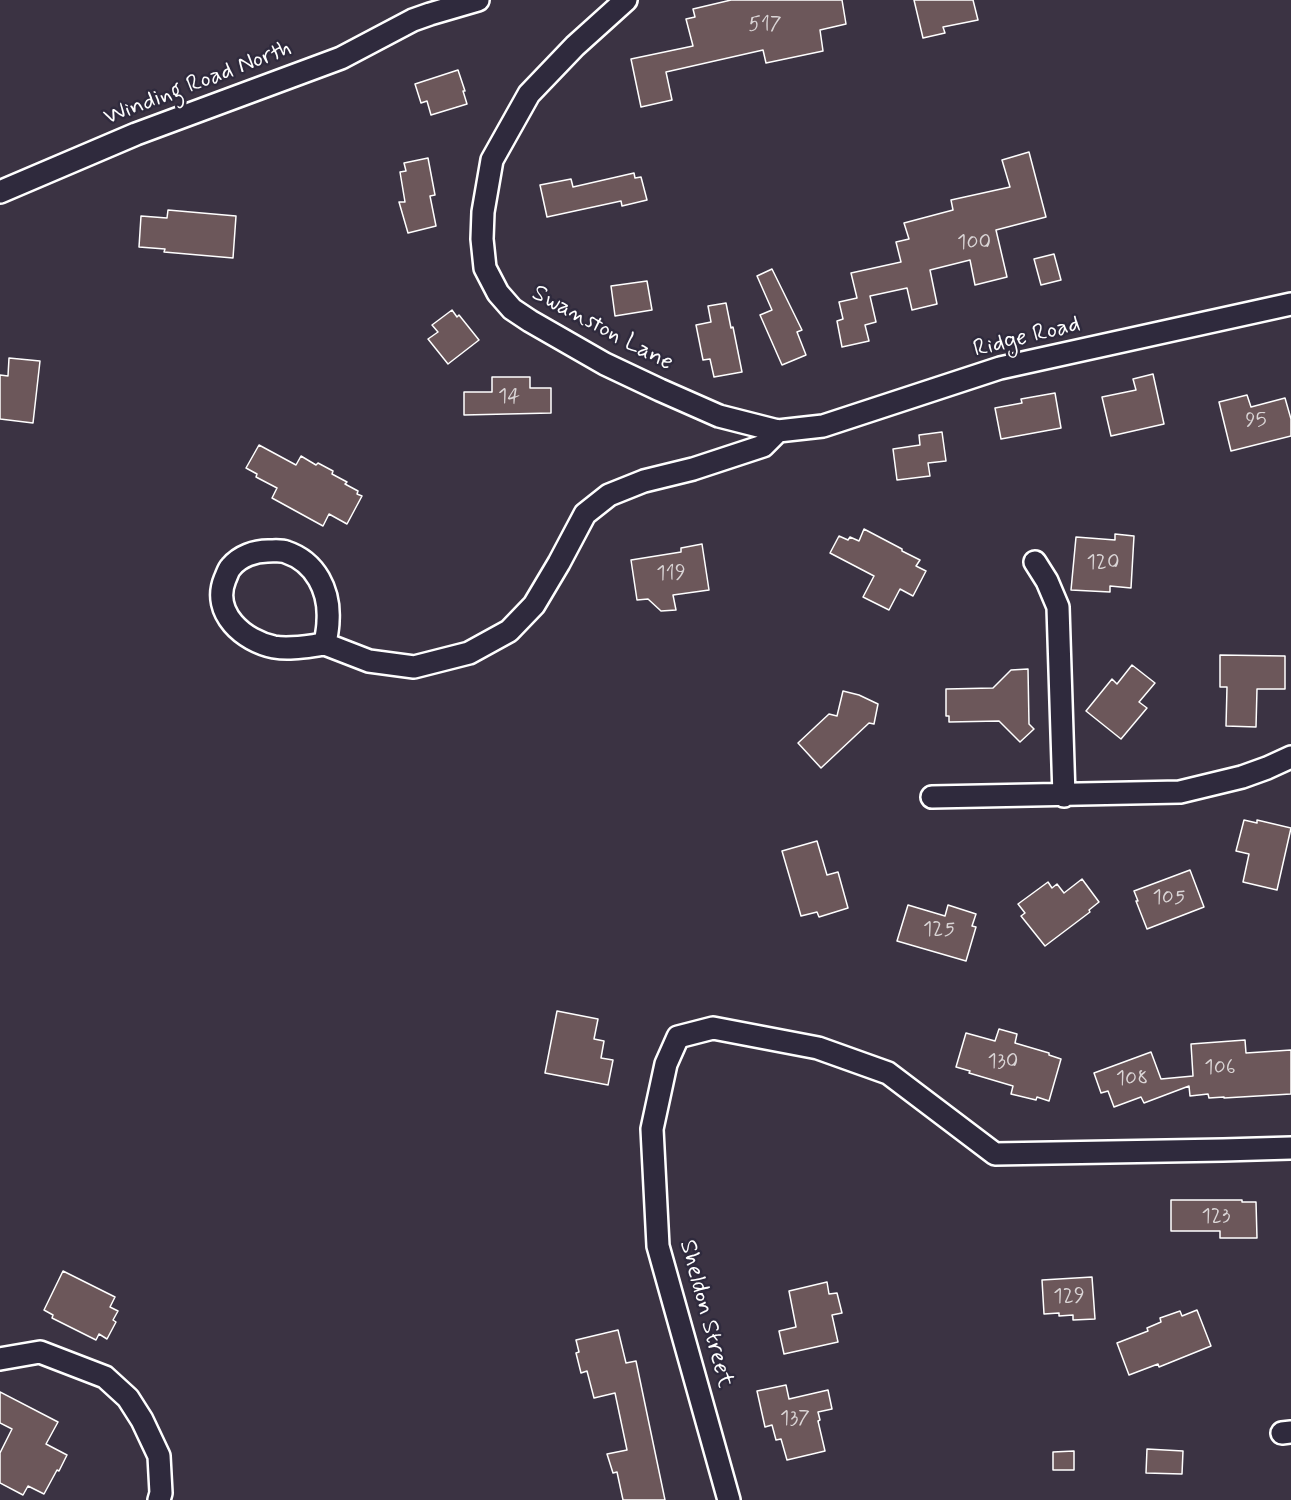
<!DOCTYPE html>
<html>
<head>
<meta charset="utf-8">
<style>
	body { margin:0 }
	canvas { display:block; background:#3b3343 }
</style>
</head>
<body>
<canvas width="1291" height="1500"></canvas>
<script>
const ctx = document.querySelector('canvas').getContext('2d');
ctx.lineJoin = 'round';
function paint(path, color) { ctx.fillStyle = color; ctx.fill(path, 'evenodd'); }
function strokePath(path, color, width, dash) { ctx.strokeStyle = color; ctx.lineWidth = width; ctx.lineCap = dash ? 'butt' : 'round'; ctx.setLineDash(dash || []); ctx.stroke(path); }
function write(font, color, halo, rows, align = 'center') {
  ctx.font = font + ' Mynerve,sans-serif'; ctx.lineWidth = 5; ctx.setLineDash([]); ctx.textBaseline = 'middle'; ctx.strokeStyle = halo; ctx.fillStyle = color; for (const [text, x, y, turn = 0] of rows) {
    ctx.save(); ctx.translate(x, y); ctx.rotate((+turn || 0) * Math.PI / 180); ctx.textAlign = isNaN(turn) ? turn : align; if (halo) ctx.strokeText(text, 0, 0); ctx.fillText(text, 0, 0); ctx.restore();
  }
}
const building = new Path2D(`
	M 731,0 L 842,0 L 846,24 L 820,30 L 823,51 L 766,63 L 763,50 L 666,72 L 672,100 L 641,107 L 631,59 L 693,46 L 686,19 L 695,17 L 693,9 Z
	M 914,0 L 973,0 L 978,20 L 943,27 L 945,33 L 923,38 Z
	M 458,70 L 465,91 L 463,91 L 467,104 L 431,115 L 427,101 L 421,103 L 415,84 Z
	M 1029,152 L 1046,217 L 996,230 L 1007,277 L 975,285 L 970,260 L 930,270 L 937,304 L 912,310 L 907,288 L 870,296 L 876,322 L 865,325 L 869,341 L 842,347 L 837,321 L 843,319 L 839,302 L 857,298 L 851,273 L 901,262 L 896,242 L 909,239 L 904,223 L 953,210 L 951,200 L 1010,187 L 1002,160 Z
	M 428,158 L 435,195 L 430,196 L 436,226 L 408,233 L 399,202 L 405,202 L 400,172 L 406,171 L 404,163 Z
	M 634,173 L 635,178 L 641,177 L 647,200 L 622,206 L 621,201 L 547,217 L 540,185 L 571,179 L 573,187 Z
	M 168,210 L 236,216 L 233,258 L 164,252 L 165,249 L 139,247 L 141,216 L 167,218 Z
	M 1054,254 L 1061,280 L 1041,285 L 1034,259 Z
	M 772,269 L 802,330 L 797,332 L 806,355 L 782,365 L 760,315 L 772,310 L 757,276 Z
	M 647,281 L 652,310 L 615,316 L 611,286 Z
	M 726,303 L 731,328 L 733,327 L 742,372 L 714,377 L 710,359 L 703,360 L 696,325 L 711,322 L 708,306 Z
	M 452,310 L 457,317 L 459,315 L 479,340 L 448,364 L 428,339 L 438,332 L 432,325 Z
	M 9,358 L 40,361 L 33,423 L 0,419 L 0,375 L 8,376 Z
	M 1153,374 L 1164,424 L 1111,436 L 1102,397 L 1136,390 L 1133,379 Z
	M 492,377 L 530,377 L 530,388 L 551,388 L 551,413 L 464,415 L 464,392 L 492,392 Z
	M 1055,393 L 1061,428 L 1001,439 L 995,408 L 1022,403 L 1021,399 Z
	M 1247,395 L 1251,407 L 1285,398 L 1291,419 L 1291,436 L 1231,451 L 1219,402 Z
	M 942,432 L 946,461 L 928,463 L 930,476 L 897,480 L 893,449 L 920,445 L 919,435 Z
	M 259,445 L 296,465 L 301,456 L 316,465 L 318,463 L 333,471 L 332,474 L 347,482 L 345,484 L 358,491 L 357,494 L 362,496 L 347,524 L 329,514 L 323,526 L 272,498 L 277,488 L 256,477 L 257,474 L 246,468 Z
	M 864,529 L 902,549 L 902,551 L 920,560 L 916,566 L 926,571 L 913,596 L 900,589 L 889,610 L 863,597 L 874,576 L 830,553 L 839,536 L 848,540 L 850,537 L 859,541 Z
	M 1115,534 L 1134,536 L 1131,588 L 1110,586 L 1110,592 L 1071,590 L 1076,537 L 1115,540 Z
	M 702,544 L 709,590 L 673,595 L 676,610 L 661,611 L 648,599 L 637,600 L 631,560 L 681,552 L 681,548 Z
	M 1220,655 L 1285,656 L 1285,689 L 1257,689 L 1256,727 L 1226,726 L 1227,687 L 1220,687 Z
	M 1132,665 L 1155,683 L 1139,702 L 1147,708 L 1121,739 L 1086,711 L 1112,679 L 1117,684 Z
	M 1028,669 L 1029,724 L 1034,729 L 1020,742 L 999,721 L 949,722 L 949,716 L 946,716 L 946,689 L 993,688 L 1011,670 Z
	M 843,691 L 859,695 L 878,704 L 874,724 L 869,723 L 821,768 L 798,743 L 829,714 L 837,716 Z
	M 1244,820 L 1257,823 L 1257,820 L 1291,828 L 1277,890 L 1243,882 L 1249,854 L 1236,851 Z
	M 817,841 L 827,875 L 838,872 L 848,908 L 819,917 L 817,912 L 801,916 L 782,851 Z
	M 1190,870 L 1204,907 L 1147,929 L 1136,901 L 1138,901 L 1134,891 Z
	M 1082,879 L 1099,902 L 1089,910 L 1090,912 L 1045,946 L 1021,916 L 1025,913 L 1018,904 L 1048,882 L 1052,888 L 1057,884 L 1064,893 Z
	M 908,905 L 945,916 L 948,905 L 976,914 L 972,926 L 976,927 L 966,961 L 897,941 Z
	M 557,1011 L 598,1019 L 594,1039 L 604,1041 L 601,1058 L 613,1060 L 608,1085 L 545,1073 Z
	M 999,1029 L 1017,1034 L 1015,1043 L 1049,1053 L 1049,1055 L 1061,1059 L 1049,1101 L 1037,1097 L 1036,1100 L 1011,1094 L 1013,1086 L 969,1073 L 970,1071 L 956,1067 L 966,1033 L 995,1041 Z
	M 1245,1040 L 1246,1053 L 1291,1050 L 1291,1094 L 1224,1098 L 1224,1097 L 1209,1098 L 1208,1094 L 1190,1096 L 1189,1086 L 1144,1103 L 1141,1097 L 1114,1107 L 1108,1091 L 1101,1093 L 1094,1073 L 1151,1052 L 1161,1079 L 1193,1076 L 1191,1044 Z
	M 1171,1200 L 1242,1200 L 1242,1202 L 1256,1202 L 1257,1238 L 1220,1238 L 1220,1231 L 1171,1231 Z
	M 63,1271 L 115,1297 L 110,1307 L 118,1311 L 113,1320 L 116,1322 L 107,1339 L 99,1334 L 96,1340 L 52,1318 L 53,1315 L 44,1310 Z
	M 1092,1277 L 1095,1319 L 1073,1320 L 1073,1315 L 1059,1316 L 1059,1313 L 1044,1314 L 1042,1280 Z
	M 827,1282 L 829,1294 L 837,1293 L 842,1313 L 832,1315 L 838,1342 L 784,1354 L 779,1331 L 796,1327 L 789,1291 Z
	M 1197,1310 L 1211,1346 L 1159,1367 L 1158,1364 L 1129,1375 L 1117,1343 L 1148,1331 L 1147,1328 L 1161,1322 L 1160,1318 L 1180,1311 L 1182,1316 Z
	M 618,1330 L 626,1363 L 636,1361 L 665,1500 L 623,1500 L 617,1472 L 613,1473 L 607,1454 L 627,1450 L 615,1393 L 594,1398 L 587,1371 L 581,1373 L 576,1353 L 579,1352 L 576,1340 Z
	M 786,1385 L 789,1399 L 828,1390 L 832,1409 L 818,1412 L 820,1420 L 818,1421 L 825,1451 L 787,1460 L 781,1439 L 776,1440 L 772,1425 L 765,1427 L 757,1391 Z
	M 0,1392 L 58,1422 L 46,1444 L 67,1455 L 59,1471 L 57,1470 L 44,1494 L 28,1486 L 23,1495 L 0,1483 L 0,1453 L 12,1429 L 0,1423 Z
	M 1147,1449 L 1183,1451 L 1182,1474 L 1146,1473 Z
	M 1074,1451 L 1074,1470 L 1053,1470 L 1053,1452 Z`);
const minor = new Path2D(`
	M 626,0 L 575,46 L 529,94 L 492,160 L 483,212 L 482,239 L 485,268 L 498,293 L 512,309 L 530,321 L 605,364 L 660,390 L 719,416 L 778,431 L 823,426 L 1000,368 L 1291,304
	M 0,192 L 136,134 L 341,58 L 413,20 L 430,14 L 478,0
	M 1035,562 L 1047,581 L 1058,607 L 1064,796
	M 325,644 C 308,646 291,650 274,647 C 244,641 211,613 225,579 C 227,575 228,570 231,567 C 240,556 255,551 268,551 C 274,551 281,550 286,552 C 316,562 330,591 328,621 C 328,629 326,637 325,644 L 369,661 L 414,667 L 469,653 L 509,631 L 534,605 L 559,563 L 585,514 L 609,495 L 644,481 L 693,469 L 763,446 L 778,431
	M 932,797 L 1180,792 L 1242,777 L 1267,768 L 1291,757
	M 0,1359 L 40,1352 L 105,1377 L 128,1398 L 142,1420 L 159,1456 L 161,1493 L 159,1500
	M 1282,1433 L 1291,1432
	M 729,1500 L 658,1246 L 652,1129 L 666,1064 L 678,1037 L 713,1028 L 818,1048 L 888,1073 L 995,1154 L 1223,1150 L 1291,1148`);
const numberNames = [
	["517",765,26],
	["100",974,244],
	["14",509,398],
	["95",1256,422],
	["120",1103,564],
	["119",671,575],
	["105",1169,899],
	["125",939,931],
	["130",1003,1063],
	["106",1220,1069],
	["108",1132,1080],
	["123",1216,1218],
	["129",1069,1298],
	["137",795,1420]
];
const streetNames = [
	["Winding Road North",198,84,-21],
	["Swanston Lane",602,329,28],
	["Ridge Road",1027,338,-14],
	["Sheldon Street",705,1314,75]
];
paint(building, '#6c575a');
strokePath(building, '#fff', 1.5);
strokePath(minor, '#fff', 26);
strokePath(minor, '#2f2a3d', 21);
write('21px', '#dad5d6', null, numberNames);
write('24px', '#fff', '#2f2a3d', streetNames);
</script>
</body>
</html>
